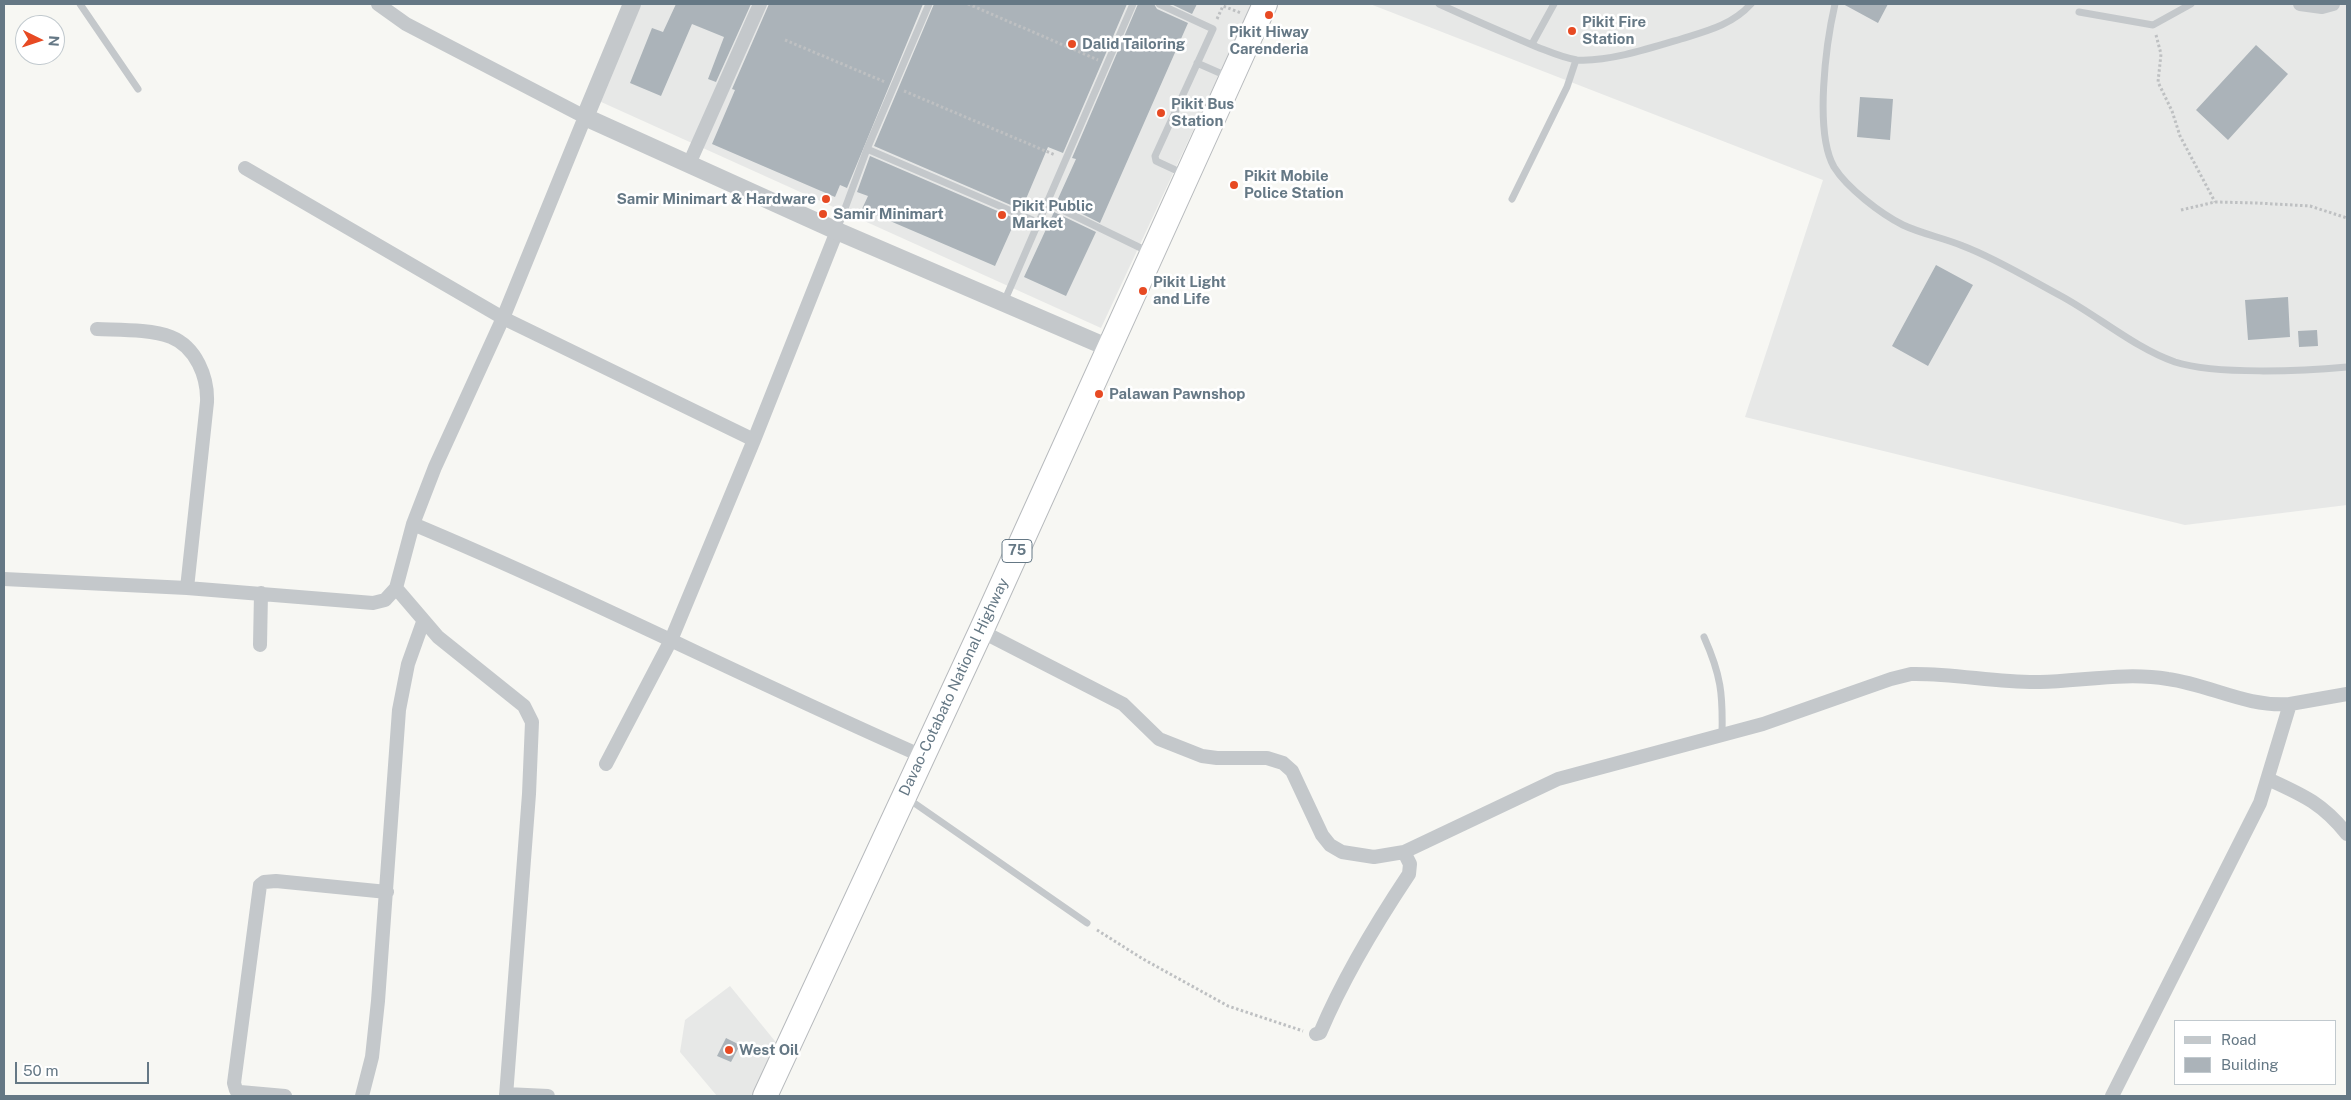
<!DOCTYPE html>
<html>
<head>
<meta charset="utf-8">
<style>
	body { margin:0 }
	#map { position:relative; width:2351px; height:1100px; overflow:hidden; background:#f7f7f3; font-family:"Public Sans",sans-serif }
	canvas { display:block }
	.frame { position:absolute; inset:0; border:5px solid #657885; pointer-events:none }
	.legend { position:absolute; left:2174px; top:1020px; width:162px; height:65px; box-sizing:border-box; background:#fff; border:1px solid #c1c9ce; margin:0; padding:6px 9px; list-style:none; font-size:15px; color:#657885 }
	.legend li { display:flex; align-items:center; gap:10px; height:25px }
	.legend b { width:25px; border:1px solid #c1c9ce }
	.north { position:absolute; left:15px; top:15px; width:50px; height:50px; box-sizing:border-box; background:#fff; border:1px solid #c1c9ce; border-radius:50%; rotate:94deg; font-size:14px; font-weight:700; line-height:20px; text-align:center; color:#657885 }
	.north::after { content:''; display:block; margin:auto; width:18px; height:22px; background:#e74a23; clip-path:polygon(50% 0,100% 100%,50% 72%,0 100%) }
	.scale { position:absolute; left:15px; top:1062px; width:134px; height:22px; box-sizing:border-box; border:2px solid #657885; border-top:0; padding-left:6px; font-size:15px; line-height:18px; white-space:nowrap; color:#657885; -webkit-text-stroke:4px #fff; paint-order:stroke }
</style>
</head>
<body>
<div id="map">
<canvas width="2351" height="1100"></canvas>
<div class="frame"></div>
<ul class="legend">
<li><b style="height:6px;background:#c4c8cb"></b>Road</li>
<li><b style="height:14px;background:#abb3b9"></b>Building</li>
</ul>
<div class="north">N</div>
<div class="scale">50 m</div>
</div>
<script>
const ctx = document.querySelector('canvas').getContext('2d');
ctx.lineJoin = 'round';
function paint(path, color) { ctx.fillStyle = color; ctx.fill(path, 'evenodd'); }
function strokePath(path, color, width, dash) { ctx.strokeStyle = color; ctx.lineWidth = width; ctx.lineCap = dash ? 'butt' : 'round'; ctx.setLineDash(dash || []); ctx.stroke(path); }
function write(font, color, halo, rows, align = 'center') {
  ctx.font = font + ' "Public Sans",sans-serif'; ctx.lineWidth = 5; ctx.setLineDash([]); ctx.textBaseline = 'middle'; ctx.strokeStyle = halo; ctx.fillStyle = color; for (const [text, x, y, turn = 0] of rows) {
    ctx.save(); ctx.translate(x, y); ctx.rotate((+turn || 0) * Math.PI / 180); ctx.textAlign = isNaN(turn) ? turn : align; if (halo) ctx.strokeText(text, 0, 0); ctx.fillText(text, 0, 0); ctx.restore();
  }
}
const built = new Path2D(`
	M 641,4 L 1252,4 L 1101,328 L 599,101 Z
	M 1370,4 L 2347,4 L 2347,505 L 2185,525 L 1745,417 L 1823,180 Z
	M 730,986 L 779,1046 L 754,1096 L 717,1096 L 680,1052 L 685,1020 Z`);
const building = new Path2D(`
	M 676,4 L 751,4 L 716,82 L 708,79 L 724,37 L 692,24 L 661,96 L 630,83 L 652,28 L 663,32 Z
	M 769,4 L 923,4 L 847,188 L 840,185 L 835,197 L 712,144 L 735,90 L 732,89 Z
	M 934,4 L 1127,4 L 1063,153 L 1048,147 L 1023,206 L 1020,209 L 874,146 Z
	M 1138,4 L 1154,4 L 1157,9 L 1188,23 L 1100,223 L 1057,201 L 1076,159 L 1072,158 Z
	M 1171,4 L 1197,4 L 1192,14 Z
	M 1843,4 L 1888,4 L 1878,23 Z
	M 2256,45 L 2288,74 L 2228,140 L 2196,110 Z
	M 1860,97 L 1893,99 L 1890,140 L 1857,137 Z
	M 870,156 L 1016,219 L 995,266 L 862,209 L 868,196 L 857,192 Z
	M 1054,212 L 1096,232 L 1066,296 L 1024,277 Z
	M 1936,265 L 1973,285 L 1928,366 L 1892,346 Z
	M 2288,297 L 2290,337 L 2248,340 L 2245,300 Z
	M 2317,330 L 2318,346 L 2299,347 L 2298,331 Z
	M 726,1038 L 740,1045 L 731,1062 L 717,1056 Z`);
const path = new Path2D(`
	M 968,4 L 1098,60
	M 1217,19 L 1223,6 L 1241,13
	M 2156,35 L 2161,54 L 2158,82 L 2172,111 L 2180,136 L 2215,202
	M 785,40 L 885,82
	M 904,91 L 1055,155
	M 2181,210 L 2215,202 L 2257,203 L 2310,206 L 2347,218
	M 1097,930 L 1143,959 L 1228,1006 L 1303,1031`);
const service = new Path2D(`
	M 80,4 L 138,89
	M 1159,4 L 1213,29 L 1155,156 L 1156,161 L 1184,174
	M 1439,4 C 1472,19 1504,33 1537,47 C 1550,52 1563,58 1577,60 C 1608,62 1651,48 1681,39 C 1707,31 1732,25 1751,4
	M 1835,4 C 1826,43 1814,132 1834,167 C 1847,188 1881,214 1903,225 C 1922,234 1944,238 1963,246 C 1997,259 2029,279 2061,296 C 2098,316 2135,348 2175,362 C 2216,375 2303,371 2347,367
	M 2079,12 L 2153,25 L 2191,4
	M 1532,44 L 1554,4
	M 1197,63 L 1229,77
	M 867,149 L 1037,222
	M 1512,199 L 1567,87 L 1576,60
	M 1046,202 L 1149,252
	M 837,230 L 867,149 L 929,4
	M 1004,302 L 1133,4
	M 1704,637 C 1721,675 1723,694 1722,734
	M 907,798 L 1087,923`);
const minor = new Path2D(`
	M 2300,4 L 2322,7 L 2333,4
	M 689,164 L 760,4
	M 245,168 L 503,318 L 754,440
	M 97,329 C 118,330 151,329 171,337 C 196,347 208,377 207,402 L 187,588
	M 413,524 C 585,596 751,681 922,756
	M 4,579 L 187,588 L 373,603 L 385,600 L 396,588 L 413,524 L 435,467 L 503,318 L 585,117 L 406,24 L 378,4
	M 396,588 L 438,637 L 524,706 L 532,722 L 529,794 L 506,1096
	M 981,631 L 1123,704 L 1159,739 L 1202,756 L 1217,758 L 1267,758 L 1283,763 L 1292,771 L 1322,835 L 1330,845 L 1342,852 L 1374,857 L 1404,852 L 1558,779 L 1763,724 L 1891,679 L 1911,674 C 1954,673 1997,683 2040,682 C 2082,681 2126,672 2168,679 C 2211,685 2245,707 2290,704
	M 260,645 L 261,593
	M 606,764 L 671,640 L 754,440 L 837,231
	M 2268,779 C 2303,795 2322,803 2347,834
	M 1316,1034 L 1320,1033 C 1344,976 1375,925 1409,874 L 1410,864 L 1404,852
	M 506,1094 L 548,1096
	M 285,1096 L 240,1092 L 236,1090 L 234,1083 L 260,885 L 264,882 L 276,881 L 387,892
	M 362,1096 L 372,1057 L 378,1001 L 399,710 L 408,664 L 423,622
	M 2112,1096 L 2260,803 L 2290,704 L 2347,694`);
const tertiary = new Path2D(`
	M 632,4 L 585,117 L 837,231 L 1109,348`);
const trunk = new Path2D(`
	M 765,1096 L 981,631 L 1265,4`);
const markers = [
	[1269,15,5,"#e74a23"],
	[1572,31,5,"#e74a23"],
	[1072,44,5,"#e74a23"],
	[1161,113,5,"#e74a23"],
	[1234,185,5,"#e74a23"],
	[826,199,5,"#e74a23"],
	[823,214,5,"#e74a23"],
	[1002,215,5,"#e74a23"],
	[1143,291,5,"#e74a23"],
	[1099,394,5,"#e74a23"],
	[729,1050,5,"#e74a23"]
];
const shields = [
	[1017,551,30]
];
const shieldNames = [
	["75",1017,551]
];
const poiNames = [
	["Pikit Fire",1582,22],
	["Station",1582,39],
	["Pikit Hiway",1269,32,"center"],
	["Carenderia",1269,49,"center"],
	["Dalid Tailoring",1082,44],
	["Pikit Bus",1171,104],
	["Station",1171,121],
	["Pikit Mobile",1244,176],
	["Police Station",1244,193],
	["Samir Minimart & Hardware",816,199,"right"],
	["Pikit Public",1012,206],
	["Market",1012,223],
	["Samir Minimart",833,214],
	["Pikit Light",1153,282],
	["and Life",1153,299],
	["Palawan Pawnshop",1109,394],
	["West Oil",739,1050]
];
const streetNames = [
	["Davao-Cotabato National Highway",954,687,-65]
];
paint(built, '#e7e8e7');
paint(building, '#abb3b9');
strokePath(trunk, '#b7babd', 26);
strokePath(path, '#bec0c2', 3, [2.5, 2.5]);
strokePath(service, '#c4c8cb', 7);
strokePath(minor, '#c4c8cb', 14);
strokePath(tertiary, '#c4c8cb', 18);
strokePath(trunk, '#fff', 24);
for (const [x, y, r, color] of markers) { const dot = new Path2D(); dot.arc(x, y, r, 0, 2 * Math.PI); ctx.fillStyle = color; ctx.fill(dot); strokePath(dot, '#fff', 2); }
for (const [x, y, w] of shields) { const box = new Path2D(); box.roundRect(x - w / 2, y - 11.5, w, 23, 4); ctx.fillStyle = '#fff'; ctx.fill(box); strokePath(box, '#657885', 1); }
write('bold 14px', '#657885', null, shieldNames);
write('bold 15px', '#657885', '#fff', poiNames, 'left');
write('15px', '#657885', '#fff', streetNames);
</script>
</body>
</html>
